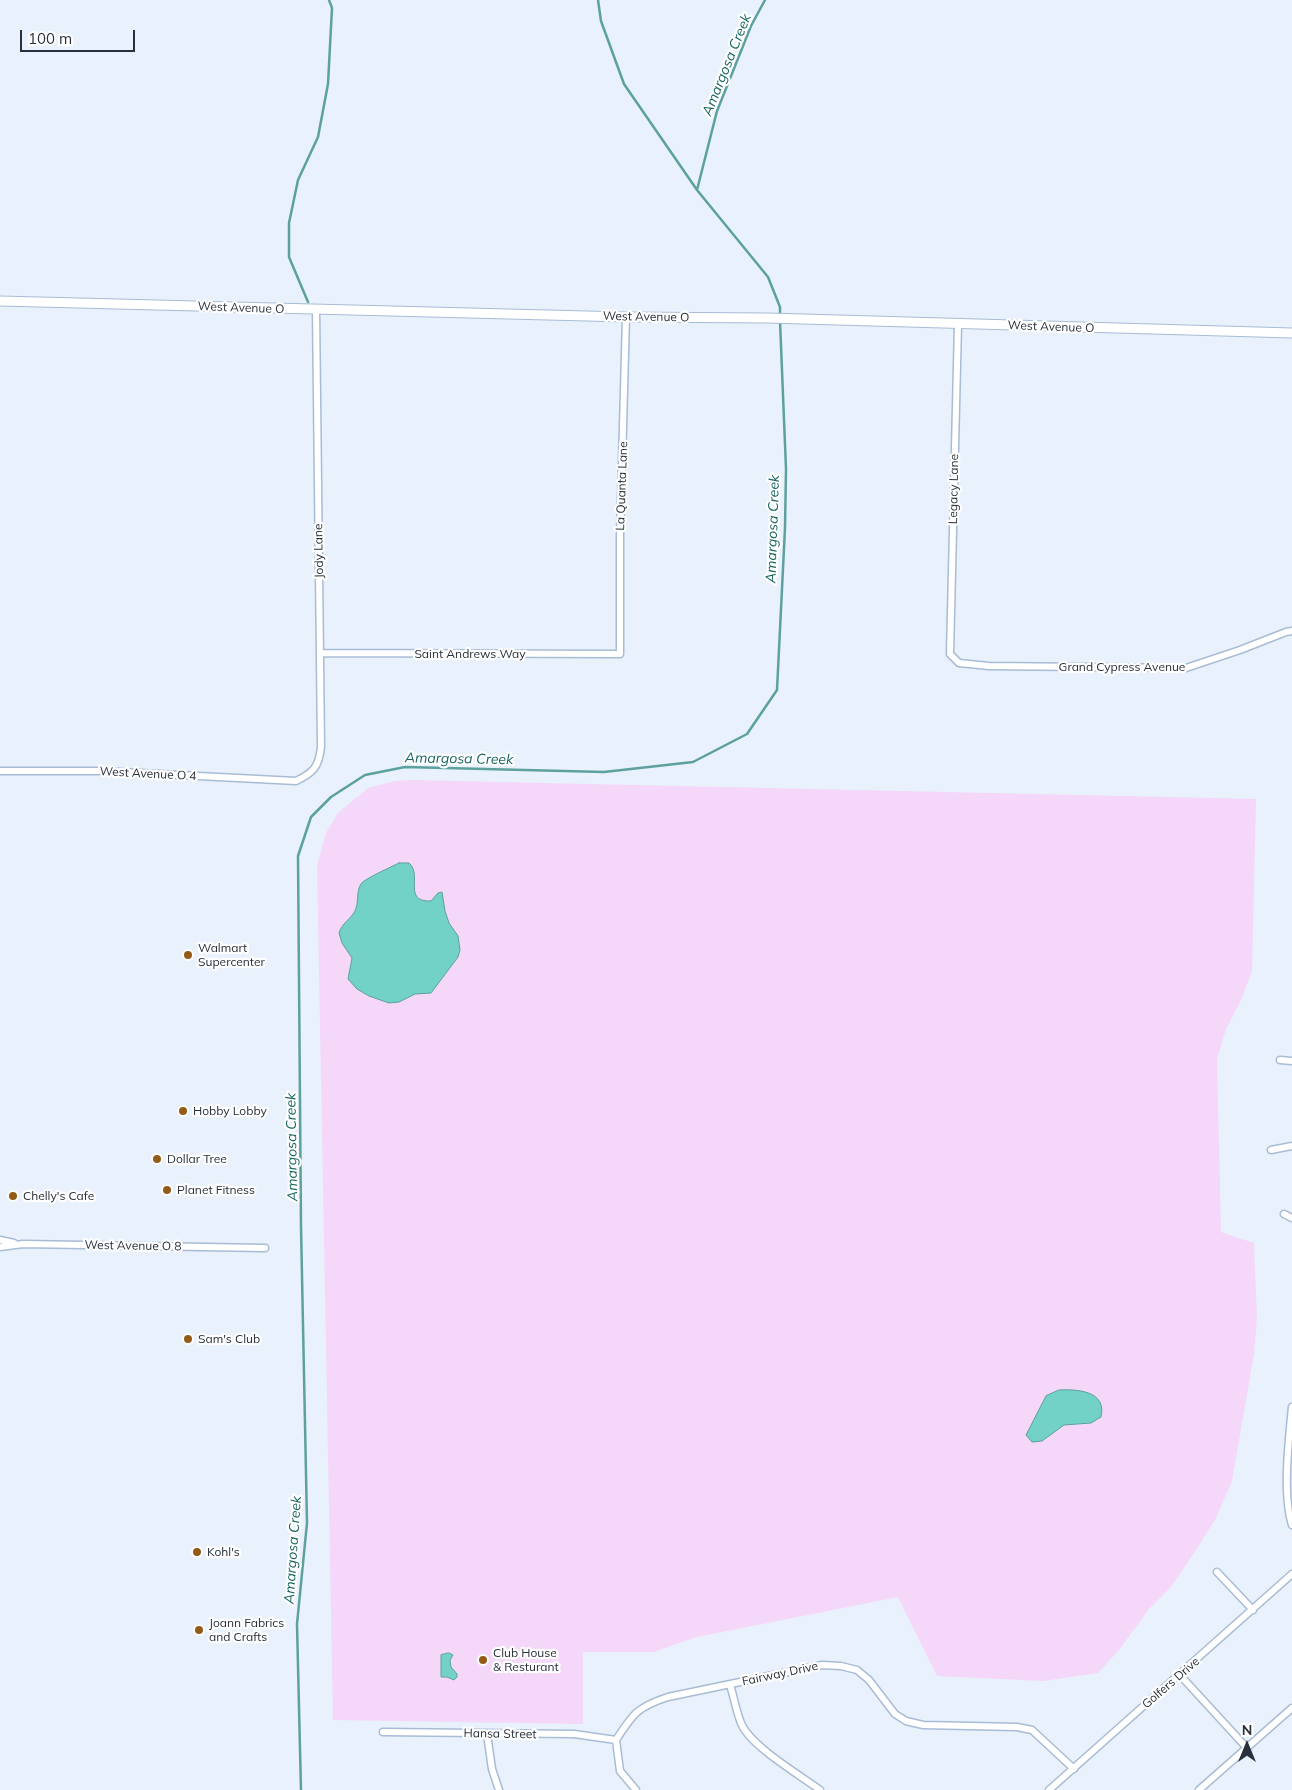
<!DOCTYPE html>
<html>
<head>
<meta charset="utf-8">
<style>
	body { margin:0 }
	#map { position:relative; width:1292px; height:1790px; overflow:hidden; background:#e9f1fc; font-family:Mulish,sans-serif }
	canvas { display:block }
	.north { position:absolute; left:1222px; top:1720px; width:50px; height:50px; -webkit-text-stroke:4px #fefefe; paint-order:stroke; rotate:0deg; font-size:14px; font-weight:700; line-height:20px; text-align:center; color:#28303b }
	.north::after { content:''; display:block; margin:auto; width:18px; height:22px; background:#28303b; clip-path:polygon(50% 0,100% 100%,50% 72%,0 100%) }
	.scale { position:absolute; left:20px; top:30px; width:115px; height:22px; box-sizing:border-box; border:2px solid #28303b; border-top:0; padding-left:6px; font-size:15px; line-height:18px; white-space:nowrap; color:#28303b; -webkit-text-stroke:4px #fefefe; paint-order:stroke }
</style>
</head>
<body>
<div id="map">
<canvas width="1292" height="1790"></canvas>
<div class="north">N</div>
<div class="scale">100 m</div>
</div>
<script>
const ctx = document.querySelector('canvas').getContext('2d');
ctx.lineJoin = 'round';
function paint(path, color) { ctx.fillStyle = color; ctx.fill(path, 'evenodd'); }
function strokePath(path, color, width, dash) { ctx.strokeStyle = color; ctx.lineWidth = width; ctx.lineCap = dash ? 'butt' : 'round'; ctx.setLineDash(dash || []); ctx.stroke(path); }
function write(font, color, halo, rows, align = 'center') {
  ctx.font = font + ' Mulish,sans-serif'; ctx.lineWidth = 4.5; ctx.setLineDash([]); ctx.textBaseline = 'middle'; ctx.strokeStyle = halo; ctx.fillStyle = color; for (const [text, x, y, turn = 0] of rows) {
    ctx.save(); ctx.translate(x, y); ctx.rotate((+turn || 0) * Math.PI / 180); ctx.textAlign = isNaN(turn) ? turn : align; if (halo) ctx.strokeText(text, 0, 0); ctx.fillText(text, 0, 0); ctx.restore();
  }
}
const green = new Path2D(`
	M 411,780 L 1256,799 L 1252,971 L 1241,1000 L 1226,1029 L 1217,1059 L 1221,1232 L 1254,1243 L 1257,1319 L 1254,1354 L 1232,1481 L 1215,1520 L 1190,1559 L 1170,1588 L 1149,1609 L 1119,1650 L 1098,1673 L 1043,1681 L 937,1676 L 898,1597 L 697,1637 L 653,1652 L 583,1652 L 583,1724 L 333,1720 L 317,866 L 326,833 L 338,813 L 368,788 L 395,781 Z`);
const water = new Path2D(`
	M 399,863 L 409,863 C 423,875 402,902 431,901 L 438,893 L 442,892 L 445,911 L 449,923 L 458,936 L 460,950 L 458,957 L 431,993 L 415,994 L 399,1002 L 389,1003 L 369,996 L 357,989 L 348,979 L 352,958 L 342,943 L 339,933 C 342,923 350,920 355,911 C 359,903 356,891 361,884 C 364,879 391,867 399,863 Z
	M 1059,1390 C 1078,1389 1107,1391 1101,1417 L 1091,1423 L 1064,1425 L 1042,1441 L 1032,1442 L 1026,1435 L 1046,1396 Z
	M 449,1653 L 453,1655 L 450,1660 L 451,1667 L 457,1674 L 457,1677 L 454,1680 L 447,1677 L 441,1677 L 441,1655 Z`);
const stream = new Path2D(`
	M 598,0 L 601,21 L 624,84 L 697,190
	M 765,0 L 751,26 L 717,111 L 697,190 L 768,277 L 780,307 L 780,316
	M 308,302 L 289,257 L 289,223 L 298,180 L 318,137 L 328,84 L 332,8 L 329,0
	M 301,1790 L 297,1624 L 307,1523 L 301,1226 L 298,856 L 311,817 L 331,797 L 365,775 L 405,767 L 604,772 L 693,762 L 747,734 L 777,690 L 785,528 L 786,469 L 780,321`);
const street = new Path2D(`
	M 958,324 L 950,654 L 959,663 L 989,666 L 1186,668 L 1240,650 L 1286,632 L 1292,631
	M 320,653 L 620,654 L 620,536 L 626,317
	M 0,771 L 101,771 L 296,781 C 313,773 319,767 321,747 L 316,309
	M 1280,1060 L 1292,1061
	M 1271,1150 L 1292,1146
	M 1284,1214 L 1292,1218
	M 0,1240 L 14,1243
	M 0,1247 L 23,1244 L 265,1248
	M 1292,1407 C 1289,1440 1282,1493 1292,1525
	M 1217,1572 L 1253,1610
	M 1180,1675 L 1246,1747
	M 730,1685 C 734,1697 736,1711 741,1723 C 750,1746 800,1775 820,1790
	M 383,1732 L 574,1734 L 616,1740
	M 487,1734 L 492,1769 L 499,1790
	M 616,1740 C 633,1714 637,1707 668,1697 L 822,1665 L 841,1666 L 857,1670 L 869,1680 L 895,1714 L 906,1721 L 923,1725 L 1017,1727 L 1032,1730 L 1074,1769
	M 616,1740 L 620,1771 L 636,1790
	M 1049,1790 L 1292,1574
	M 1199,1790 L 1292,1708`);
const secondary = new Path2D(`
	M 0,301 L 626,317 L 768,318 L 1292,333`);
const markers = [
	[188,955,5,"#945b16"],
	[183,1111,5,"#945b16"],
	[157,1159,5,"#945b16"],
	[167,1190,5,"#945b16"],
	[13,1196,5,"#945b16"],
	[188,1339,5,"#945b16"],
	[197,1552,5,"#945b16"],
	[199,1630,5,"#945b16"],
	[483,1660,5,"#945b16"]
];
const streetNames = [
	["West Avenue O",241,308,2],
	["West Avenue O",646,317,1],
	["West Avenue O",1051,327,2],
	["La Quanta Lane",622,486,-88],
	["Legacy Lane",954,489,-89],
	["Jody Lane",319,551,-91],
	["Saint Andrews Way",470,654],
	["Grand Cypress Avenue",1122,667],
	["West Avenue O 4",148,774,3],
	["West Avenue O 8",133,1246,1],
	["Fairway Drive",780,1674,-12],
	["Golfers Drive",1171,1683,-41],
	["Hansa Street",500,1734,1]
];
const poiNames = [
	["Walmart",198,948],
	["Supercenter",198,962],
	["Hobby Lobby",193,1111],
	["Dollar Tree",167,1159],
	["Planet Fitness",177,1190],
	["Chelly's Cafe",23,1196],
	["Sam's Club",198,1339],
	["Kohl's",207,1552],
	["Joann Fabrics",209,1623],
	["and Crafts",209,1637],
	["Club House",493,1653],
	["& Resturant",493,1667]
];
const waterNames = [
	["Amargosa Creek",727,65,-68],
	["Amargosa Creek",773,529,-88],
	["Amargosa Creek",459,759,1],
	["Amargosa Creek",292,1147,-91],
	["Amargosa Creek",293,1550,-86]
];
paint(green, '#f5d7f9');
paint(water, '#73d2c7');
strokePath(water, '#5ca19d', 1);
strokePath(stream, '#5ca19d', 2.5);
strokePath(street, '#a8bcd6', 9);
strokePath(secondary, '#a8bcd6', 11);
strokePath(street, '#fff', 6);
strokePath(secondary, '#fff', 9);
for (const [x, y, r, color] of markers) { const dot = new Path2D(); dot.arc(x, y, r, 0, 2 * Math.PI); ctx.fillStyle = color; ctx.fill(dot); strokePath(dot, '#fefefe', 2); }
write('12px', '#28303b', '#fefefe', streetNames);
write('12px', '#28303b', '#fefefe', poiNames, 'left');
write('italic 14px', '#17655e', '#fefefe', waterNames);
</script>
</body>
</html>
